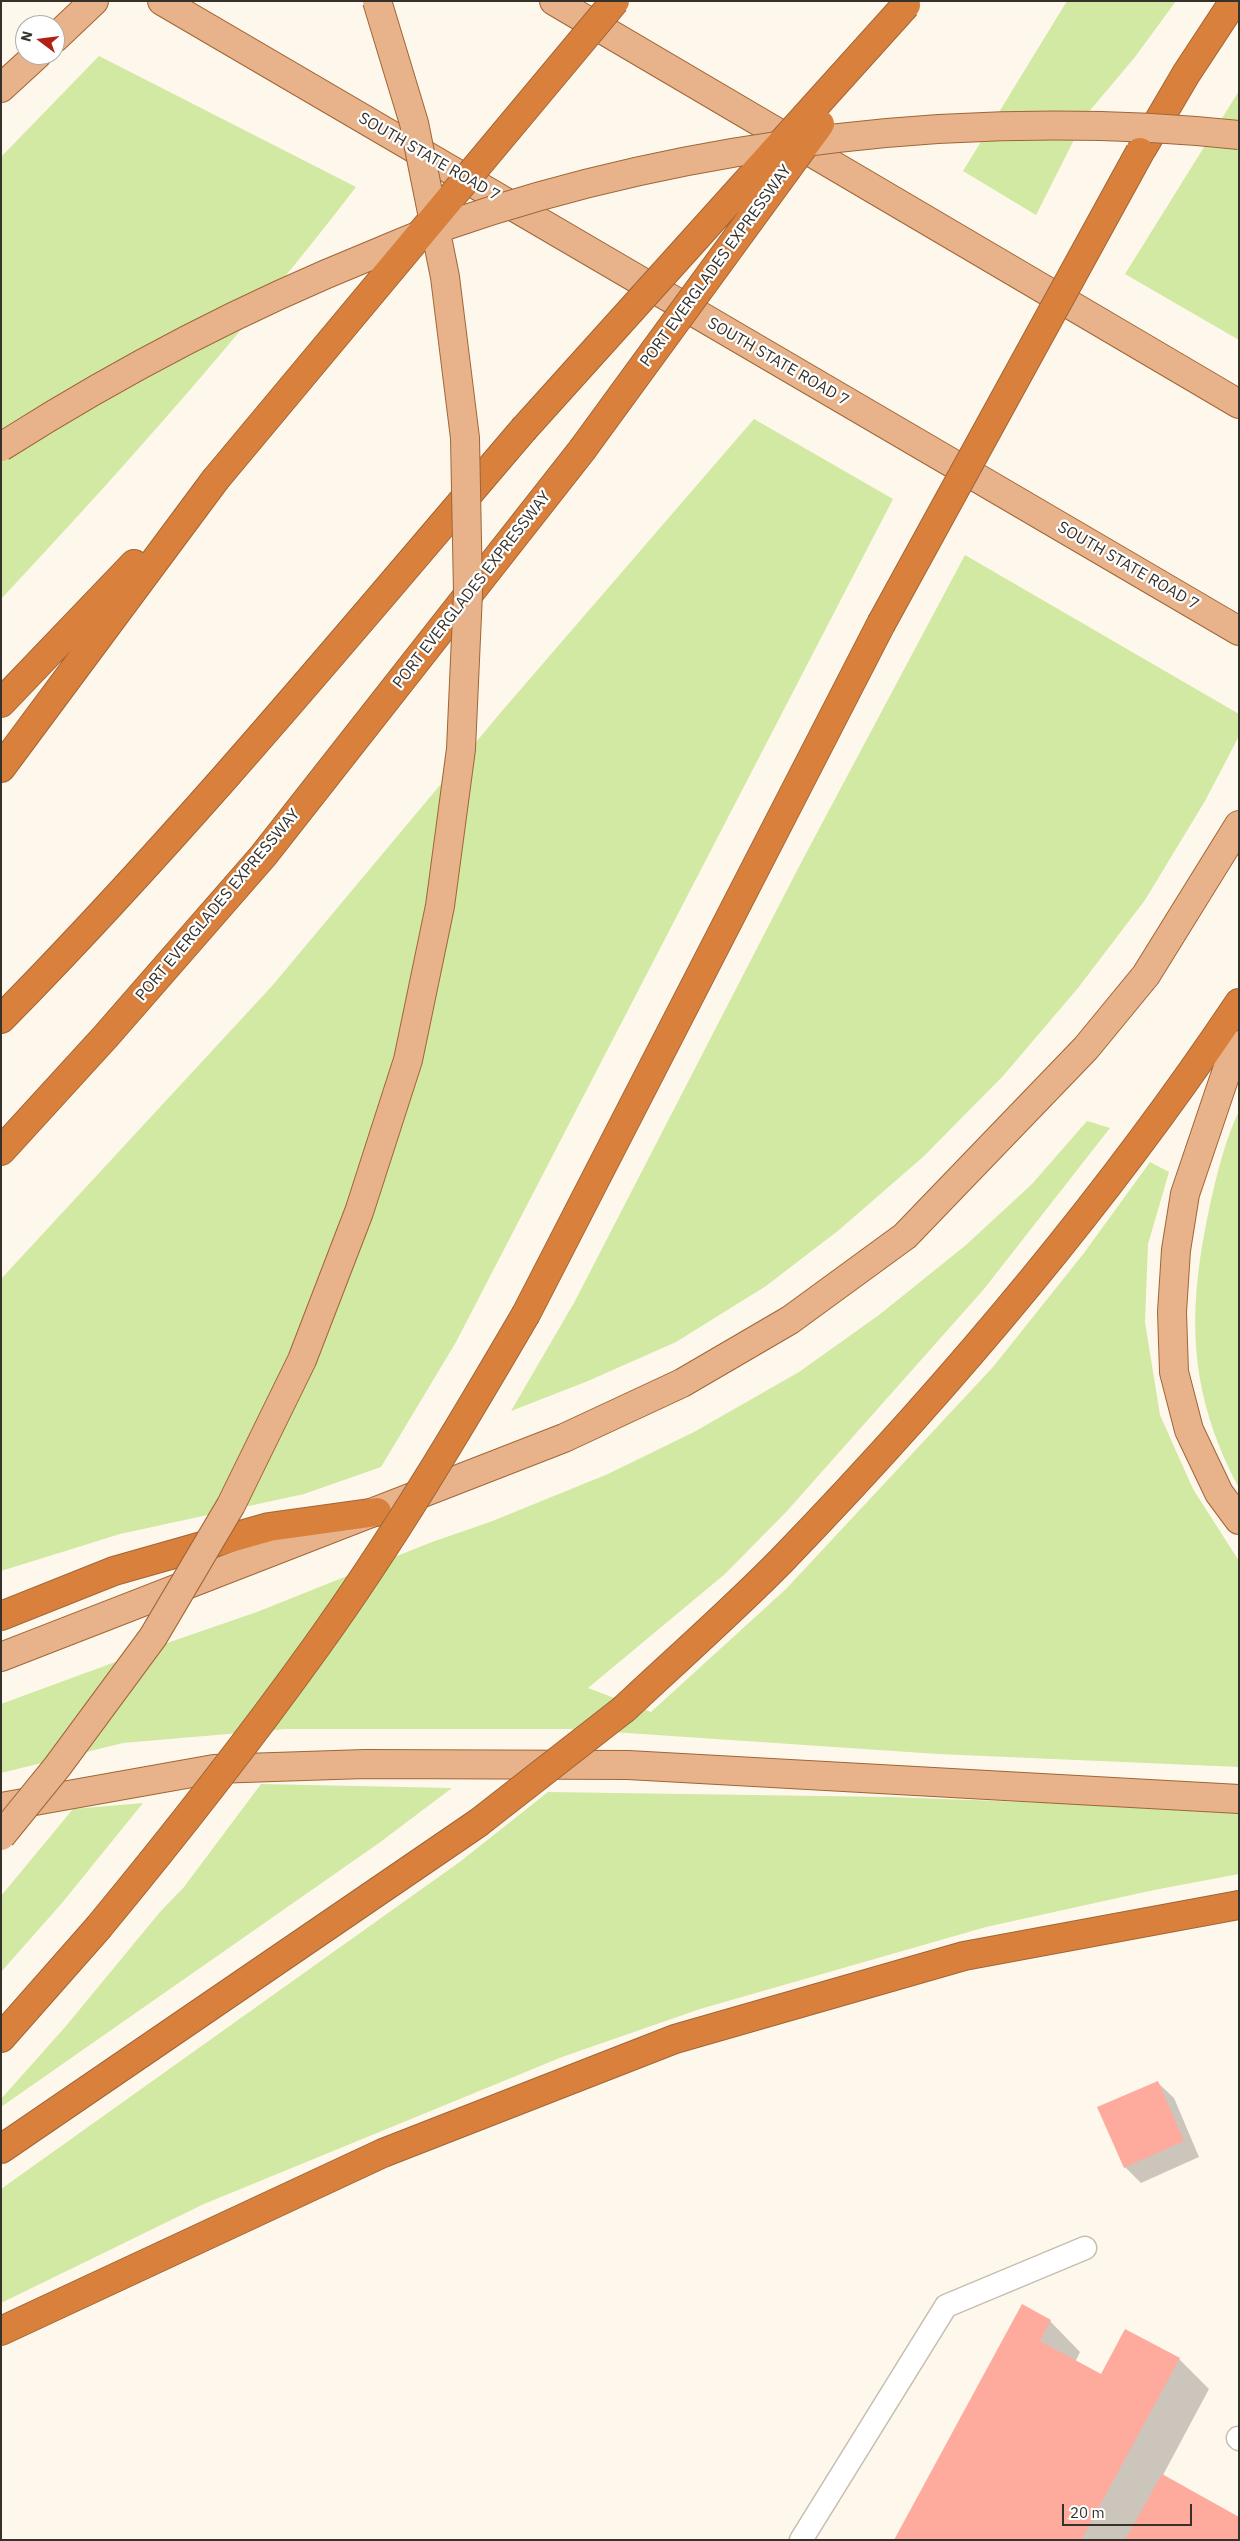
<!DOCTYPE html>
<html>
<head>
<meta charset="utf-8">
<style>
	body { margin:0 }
	#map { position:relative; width:1240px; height:2541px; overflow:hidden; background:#fef7eb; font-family:"IBM Plex Sans",sans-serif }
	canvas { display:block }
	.frame { position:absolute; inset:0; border:2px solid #35322c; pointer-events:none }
	.north { position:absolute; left:15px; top:15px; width:50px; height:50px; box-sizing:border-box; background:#fff; border:1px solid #aeadab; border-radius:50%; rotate:285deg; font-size:14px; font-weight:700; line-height:20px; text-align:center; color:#35322c }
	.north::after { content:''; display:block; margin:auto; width:18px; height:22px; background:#b02015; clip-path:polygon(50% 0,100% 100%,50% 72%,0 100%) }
	.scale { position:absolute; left:1062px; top:2504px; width:130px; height:22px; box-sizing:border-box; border:2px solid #35322c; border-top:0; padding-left:6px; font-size:15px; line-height:18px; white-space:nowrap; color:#35322c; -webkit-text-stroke:4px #fff; paint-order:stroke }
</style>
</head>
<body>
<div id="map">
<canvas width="1240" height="2541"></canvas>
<div class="frame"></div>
<div class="north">N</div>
<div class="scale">20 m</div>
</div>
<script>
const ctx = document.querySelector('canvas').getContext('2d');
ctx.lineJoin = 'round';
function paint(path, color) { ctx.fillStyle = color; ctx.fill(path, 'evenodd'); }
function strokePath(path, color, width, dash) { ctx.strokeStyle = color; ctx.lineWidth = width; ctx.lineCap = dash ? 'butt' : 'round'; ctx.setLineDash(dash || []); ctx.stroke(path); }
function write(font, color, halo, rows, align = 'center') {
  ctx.font = font + ' "IBM Plex Sans",sans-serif'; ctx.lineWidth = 4.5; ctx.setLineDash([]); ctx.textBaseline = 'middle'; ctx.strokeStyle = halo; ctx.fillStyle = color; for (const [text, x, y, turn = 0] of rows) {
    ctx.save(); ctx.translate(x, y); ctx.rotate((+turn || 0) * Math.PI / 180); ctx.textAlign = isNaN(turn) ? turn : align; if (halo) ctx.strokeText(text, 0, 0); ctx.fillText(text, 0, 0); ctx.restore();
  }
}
const green = new Path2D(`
	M 1067,1 L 1176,1 L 1135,57 L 1087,114 L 1036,215 L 963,171 Z
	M 99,56 L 356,187 C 245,331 125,467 1,599 L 1,157 Z
	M 1239,91 L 1239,340 L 1125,274 Z
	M 754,419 L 893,499 L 456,1342 L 381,1467 L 304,1494 L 120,1534 L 1,1571 L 1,1279 L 272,986 L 502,711 Z
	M 965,555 L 1239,714 L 1239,736 L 1205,801 L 1145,900 L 1078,988 L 1003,1076 L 923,1157 L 839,1230 L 766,1286 L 676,1342 L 588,1381 L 511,1411 L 575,1301 L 803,859 Z
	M 1239,1111 L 1239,1488 C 1187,1390 1187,1311 1210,1205 C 1217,1174 1225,1140 1239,1111 Z
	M 1087,1121 L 1110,1128 L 984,1289 L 787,1511 L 725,1574 L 588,1688 L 651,1712 L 786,1589 L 993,1367 L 1084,1253 L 1150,1162 L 1169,1172 L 1148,1244 L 1145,1322 L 1160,1415 L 1193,1489 L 1239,1561 L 1239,1767 L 938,1754 L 568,1729 L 286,1729 L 123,1743 L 1,1773 L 1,1704 L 167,1643 L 257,1612 L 432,1542 L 490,1522 L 608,1474 L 694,1432 L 799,1372 L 879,1315 L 966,1245 L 1032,1184 Z
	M 261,1784 L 452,1788 L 379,1843 L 1,2107 L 1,2099 L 66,2026 L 160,1912 L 184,1887 Z
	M 548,1792 L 890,1797 L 1239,1810 L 1239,1874 L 1154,1890 L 986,1927 L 700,2009 L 562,2057 L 204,2204 L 1,2303 L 1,2189 L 461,1861 Z
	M 143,1803 L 62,1903 L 1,1972 L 1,1896 L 73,1809 Z`);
const shadow = new Path2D(`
	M 1157,2082 L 1174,2098 L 1199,2157 L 1141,2183 L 1125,2167 Z
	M 1022,2306 L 1050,2321 L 1080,2352 L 1075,2362 L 1101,2376 L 1179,2359 L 1209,2389 L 1163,2475 L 1239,2540 L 895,2540 Z`);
const building = new Path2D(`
	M 1158,2081 L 1184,2141 L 1124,2168 L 1097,2107 Z
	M 1022,2304 L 1051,2320 L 1040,2341 L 1101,2374 L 1125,2329 L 1180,2358 L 1081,2540 L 894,2540 Z
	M 1162,2474 L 1239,2517 L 1239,2540 L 1125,2540 Z`);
const service = new Path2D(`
	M 1238,2438 L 1239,2439
	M 801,2540 L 946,2306 L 1085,2248`);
const primary = new Path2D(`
	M 162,1 L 1239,631
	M 554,1 L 1239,404
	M 55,38 L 94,1
	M 1,88 L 37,55
	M 1239,1045 L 1229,1064 L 1185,1194 L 1176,1250 L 1172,1312 L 1174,1372 L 1189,1430 L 1219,1493 L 1239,1520
	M 1,1657 L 564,1438 L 682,1383 L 790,1320 L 905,1236 L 1086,1048 L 1146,975 L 1239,825
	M 1,1807 L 214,1769 L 365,1764 L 628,1765 L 1239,1799`);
const motorway = new Path2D(`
	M 1142,149 L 1186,74 L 1234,1
	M 1,703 L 134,564
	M 1,768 L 215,480
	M 1,1019 C 185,832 353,629 523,430
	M 1,1151 L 106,1036 L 263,856 L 582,450
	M 526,1314 L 881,624
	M 1,1616 L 114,1571 L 269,1527 L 377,1512
	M 624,1709 C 676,1660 731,1612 782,1560 C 949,1387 1105,1203 1239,1003
	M 1,2038 L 98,1928
	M 1,2149 L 478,1823
	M 1,2331 L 383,2153 L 675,2039 L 964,1956 L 1239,1905`);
const primaryBridge = new Path2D(`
	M 1,447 C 119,372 243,307 372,255 C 396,245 420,234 445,226 C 693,140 978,108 1239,135
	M 1,1836 L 57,1767 L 153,1637 L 231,1505 L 302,1360 L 359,1212 L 408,1060 L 440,906 L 461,749 L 468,593 L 465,438 L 445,277 L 414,123 L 377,1`);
const motorwayBridge = new Path2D(`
	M 523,430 L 906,5
	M 582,450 L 820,124
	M 215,480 L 615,1
	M 881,624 L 1140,152
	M 478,1823 L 624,1709
	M 98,1928 C 174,1836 247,1743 316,1647 C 393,1540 460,1427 526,1314`);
const streetNames = [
	["SOUTH STATE ROAD 7",429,157,30],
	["PORT EVERGLADES EXPRESSWAY",716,266,-54],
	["SOUTH STATE ROAD 7",778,362,30],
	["SOUTH STATE ROAD 7",1128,566,30],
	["PORT EVERGLADES EXPRESSWAY",472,590,-52],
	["PORT EVERGLADES EXPRESSWAY",218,905,-50]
];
paint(green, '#d1e9a2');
paint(shadow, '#0003');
paint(building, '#feaa9c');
strokePath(service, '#c6beb0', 25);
strokePath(primary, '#a06536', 30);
strokePath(motorway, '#a06536', 30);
strokePath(service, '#fff', 22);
strokePath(primary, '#e8b38a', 28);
strokePath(motorway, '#d9813c', 28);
strokePath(primaryBridge, '#a06536', 30, []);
strokePath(motorwayBridge, '#a06536', 30, []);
strokePath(primaryBridge, '#e8b38a', 28);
strokePath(motorwayBridge, '#d9813c', 28);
write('16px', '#35322c', '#fff', streetNames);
</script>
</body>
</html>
